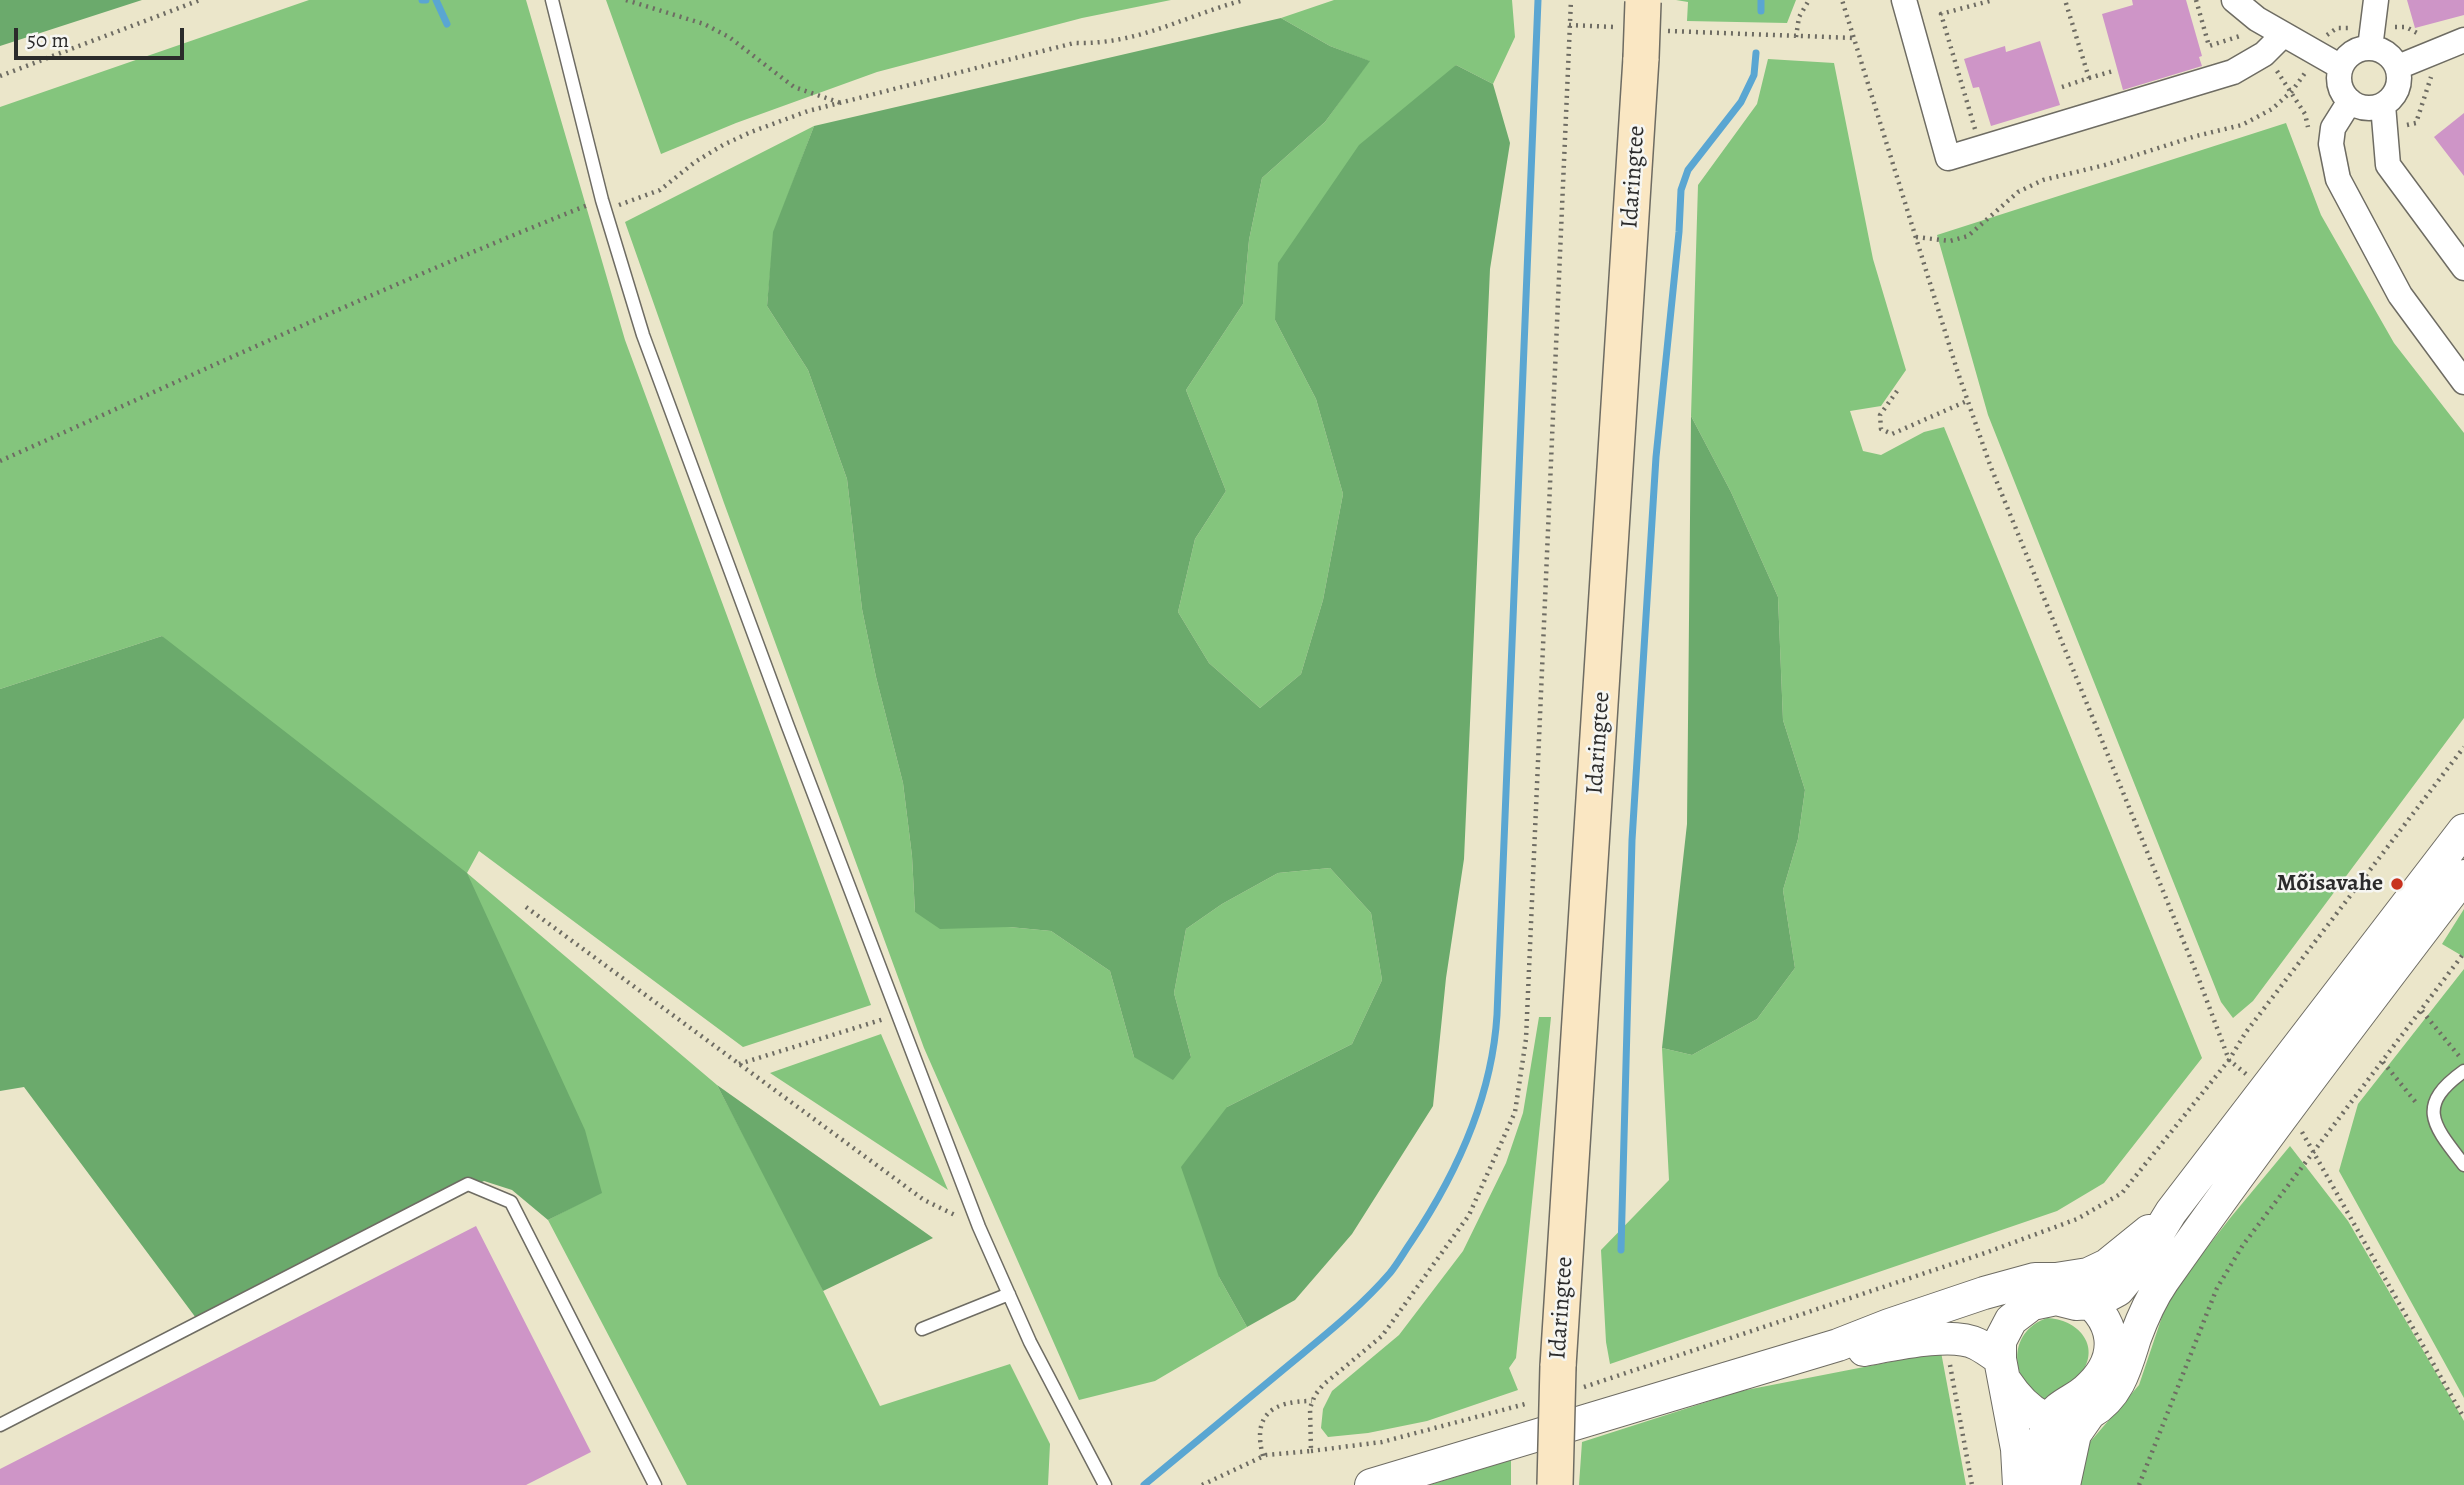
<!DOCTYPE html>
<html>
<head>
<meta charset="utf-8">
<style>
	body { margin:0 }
	#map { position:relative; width:2464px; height:1485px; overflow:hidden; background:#ebe6ca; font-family:Alegreya,serif }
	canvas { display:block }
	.scale { position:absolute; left:14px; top:28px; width:170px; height:32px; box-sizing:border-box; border:4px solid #2b2b2b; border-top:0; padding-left:9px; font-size:21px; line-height:24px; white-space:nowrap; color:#2b2b2b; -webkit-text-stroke:5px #f6f6f2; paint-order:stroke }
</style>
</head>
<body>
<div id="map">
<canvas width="2464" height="1485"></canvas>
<div class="scale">50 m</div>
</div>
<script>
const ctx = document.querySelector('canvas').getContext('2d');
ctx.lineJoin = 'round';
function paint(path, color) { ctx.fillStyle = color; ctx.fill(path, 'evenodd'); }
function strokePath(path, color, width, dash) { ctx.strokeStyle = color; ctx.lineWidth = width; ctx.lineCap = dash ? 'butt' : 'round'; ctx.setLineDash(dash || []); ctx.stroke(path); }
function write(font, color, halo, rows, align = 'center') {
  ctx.font = font + ' Alegreya,serif'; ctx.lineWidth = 5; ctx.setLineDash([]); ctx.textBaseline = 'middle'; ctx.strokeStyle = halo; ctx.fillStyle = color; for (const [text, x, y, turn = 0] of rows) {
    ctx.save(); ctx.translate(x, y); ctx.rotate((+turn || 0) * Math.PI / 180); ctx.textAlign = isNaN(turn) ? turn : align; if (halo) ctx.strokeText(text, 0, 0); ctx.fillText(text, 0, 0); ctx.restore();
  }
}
const green = new Path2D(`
	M 309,0 L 526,0 L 625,340 L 871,1005 L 743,1047 L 479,851 L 467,873 L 717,1085 L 791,1226 L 880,1406 L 1010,1364 L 1050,1444 L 1048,1485 L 687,1485 L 548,1220 L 601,1192 L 162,636 L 0,689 L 0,107 Z
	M 606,0 L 1171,0 L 1082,18 L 877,72 L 736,123 L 661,154 Z
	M 1334,0 L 1512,0 L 1515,37 L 1493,84 L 1456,65 L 1275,320 L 1316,399 L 1343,494 L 1323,600 L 1301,674 L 1260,708 L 1209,663 L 1178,612 L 1195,539 L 1226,491 L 1186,390 L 1243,304 L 1249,240 L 1262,178 L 1325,122 L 1369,61 L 1330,46 L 1281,18 Z
	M 1676,0 L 1796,0 L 1787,23 L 1687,21 L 1688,2 Z
	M 1768,59 L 1834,63 L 1873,259 L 1906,370 L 1881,406 L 1850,411 L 1863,451 L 1881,455 L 1924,432 L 1944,427 L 2202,1058 L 2104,1183 L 2057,1211 L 1610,1364 L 1606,1342 L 1601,1250 L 1669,1180 L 1662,1048 L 1692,1055 L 1757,1019 L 1795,968 L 1783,890 L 1798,839 L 1805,790 L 1783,720 L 1778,597 L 1731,492 L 1691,416 L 1698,185 L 1757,104 Z
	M 2286,123 L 2321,215 L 2394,343 L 2464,433 L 2464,718 L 2253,1001 L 2233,1018 L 2221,1002 L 1988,415 L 1937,235 Z
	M 814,126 L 774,232 L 767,306 L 808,370 L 847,479 L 862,609 L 876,677 L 903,783 L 912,856 L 915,912 L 1009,927 L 1051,931 L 1110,971 L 1134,1057 L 1191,1057 L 1174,993 L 1186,929 L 1222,904 L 1278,873 L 1330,868 L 1371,913 L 1382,980 L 1352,1044 L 1227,1107 L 1219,1277 L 1247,1327 L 1155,1381 L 1079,1400 L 924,1048 L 724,503 L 625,222 Z
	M 2464,909 L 2464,957 L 2442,944 Z
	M 2464,969 L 2464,1398 L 2339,1171 L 2358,1104 Z
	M 1539,1017 L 1551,1017 L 1516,1358 L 1509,1368 L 1518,1390 L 1427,1421 L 1368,1433 L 1328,1437 L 1321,1428 L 1323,1409 L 1332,1391 L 1399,1335 L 1463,1251 L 1506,1163 L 1523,1113 Z
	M 881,1034 L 948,1190 L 770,1073 Z
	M 2290,1146 L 2348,1221 L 2464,1421 L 2464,1485 L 2078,1485 L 2084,1449 L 2139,1385 L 2169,1296 L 2231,1217 Z
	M 2047,1318 C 2077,1319 2102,1345 2081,1374 C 2073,1385 2056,1389 2046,1400 C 2009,1383 2006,1332 2047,1318 Z
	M 1941,1352 L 1966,1485 L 1579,1485 L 1582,1442 L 1741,1391 Z
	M 1511,1460 L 1511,1485 L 1429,1485 Z`);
const forest = new Path2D(`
	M 0,0 L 142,0 L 0,46 Z
	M 1281,18 L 1330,46 L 1370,61 L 1325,122 L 1262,178 L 1249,240 L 1243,304 L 1186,390 L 1226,491 L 1195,539 L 1178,612 L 1209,663 L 1260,708 L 1301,674 L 1323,600 L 1343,494 L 1316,399 L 1275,320 L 1278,263 L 1359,145 L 1456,65 L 1493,84 L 1510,143 L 1490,269 L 1464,859 L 1446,978 L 1433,1106 L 1352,1234 L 1295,1300 L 1247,1327 L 1219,1277 L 1181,1167 L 1227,1107 L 1352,1044 L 1382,980 L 1371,913 L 1330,868 L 1278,873 L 1222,904 L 1186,929 L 1174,993 L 1191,1057 L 1173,1080 L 1134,1057 L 1110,971 L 1051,931 L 1009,927 L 940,929 L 915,912 L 912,856 L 903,783 L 876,677 L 862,609 L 847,479 L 808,370 L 767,306 L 773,232 L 814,126 Z
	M 1691,416 L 1731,492 L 1778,597 L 1783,720 L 1805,790 L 1798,839 L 1783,890 L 1795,968 L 1757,1019 L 1692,1055 L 1662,1048 L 1687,824 Z
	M 162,636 L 467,873 L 585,1130 L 602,1193 L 548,1220 L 512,1190 L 484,1181 L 196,1318 L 24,1087 L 0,1091 L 0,689 Z
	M 717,1085 L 933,1238 L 823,1291 Z`);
const stream = new Path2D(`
	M 422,0 L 426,0
	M 436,0 L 447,24
	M 1761,11 L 1761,0
	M 1621,1250 L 1632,840 L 1656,457 L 1679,232 L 1681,190 L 1688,170 L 1741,102 L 1754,75 L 1756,53
	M 1144,1485 C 1191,1446 1237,1408 1284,1369 C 1320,1339 1359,1309 1390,1273 C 1398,1263 1404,1252 1411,1242 C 1456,1175 1492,1096 1497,1015 L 1538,0`);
const building = new Path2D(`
	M 2132,0 L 2186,0 L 2202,56 L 2199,57 L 2202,66 L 2123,90 L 2102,14 L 2133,5 Z
	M 2407,0 L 2464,0 L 2464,15 L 2415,28 Z
	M 2040,41 L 2060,105 L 1991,126 L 1979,87 L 1973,88 L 1964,59 L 2005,46 L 2006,52 Z
	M 2464,113 L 2464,176 L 2434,137 Z
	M 476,1226 L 591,1452 L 526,1485 L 0,1485 L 0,1469 Z`);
const path = new Path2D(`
	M 626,0 L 704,24 L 729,37 L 794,87 L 841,103
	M 2196,0 L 2209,46 L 2243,35
	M 1569,25 L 1614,27
	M 2395,27 L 2406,27 L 2419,34
	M 1668,31 L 1854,38
	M 2327,35 L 2337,28 L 2351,28
	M 1796,37 L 1799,17 L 1809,0
	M 2277,71 L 2305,114 L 2308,127
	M 0,76 L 200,0
	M 2089,78 L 2113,71
	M 2062,87 L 2089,78 L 2065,0
	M 2407,125 L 2416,123 L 2431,77
	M 1975,129 L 1941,14 L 1993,0
	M 619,205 L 660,190 L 695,162 L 723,145 L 751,132 L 808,111 L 1074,43 C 1138,45 1184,16 1244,0
	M 1916,237 L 1950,241 L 1968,236 L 2018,192 L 2043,180 L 2105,165 L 2196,136 L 2242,125 L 2272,109 L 2292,91 L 2305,73
	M 1897,391 L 1880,415 L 1881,429 L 1892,434 L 1967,401
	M 0,461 C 195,374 389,284 588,205
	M 526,907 L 924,1200 L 957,1216
	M 2422,1011 L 2459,1056
	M 2383,1062 L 2418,1105
	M 739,1064 L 884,1019
	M 2246,1074 L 2229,1060 L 2246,1032 L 2464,747
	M 2302,1132 L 2464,1418
	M 1950,1365 L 1972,1485
	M 1584,1387 L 1985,1253 L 2077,1219 L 2122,1193 L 2229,1060 L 2198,977 L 1990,465 L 1957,370 L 1842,0
	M 1311,1451 L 1382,1442 L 1529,1403
	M 1263,1456 C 1252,1415 1272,1401 1312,1401
	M 1202,1485 L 1266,1455 L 1311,1451 L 1310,1408 L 1315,1395 L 1323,1385 L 1382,1336 L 1469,1215 L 1515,1112 L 1526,1039 L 1571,0
	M 2139,1485 L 2217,1288 L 2243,1245 L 2464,953`);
const service = new Path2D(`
	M 552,0 L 602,200 L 643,335 L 787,724 L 979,1227 L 1030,1342 L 1105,1485
	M 2464,1071 C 2415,1106 2433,1125 2464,1165
	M 922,1329 L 1009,1294
	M 0,1425 L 468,1184 L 511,1202 L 655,1485`);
const minor = new Path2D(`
	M 1904,0 L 1948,158 L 2233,72 L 2264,54 L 2283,35
	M 2234,0 L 2257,19 L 2341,67
	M2339 78a30 30 0 1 1 60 0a30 30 0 1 1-60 0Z
	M 2370,48 L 2376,0
	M 2398,67 L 2464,40
	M 2350,101 L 2333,128 L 2331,144 L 2338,179 L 2400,295 L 2464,382
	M 2383,105 L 2388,165 L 2464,268`);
const tertiary = new Path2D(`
	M 1864,1350 C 1892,1345 1952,1331 1977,1344 C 1985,1348 1993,1354 2000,1359
	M 2006,1382 C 2026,1412 2054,1434 2090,1413 C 2119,1396 2126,1367 2135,1338 C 2142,1319 2152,1297 2163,1281 C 2260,1143 2362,1010 2464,876
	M 1371,1485 L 1838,1345 L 1889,1325 L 1984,1293 L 2035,1279 L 2056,1279 L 2088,1274 L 2107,1265 L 2149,1231
	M 2019,1485 L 2017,1449 L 2000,1359 L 2000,1341 L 2011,1320 L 2032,1304 L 2056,1299 L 2076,1304 L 2094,1303 L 2118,1290 L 2138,1266 L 2171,1212 L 2464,830
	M 2044,1485 C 2044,1465 2041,1440 2049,1421 C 2056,1405 2074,1401 2086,1390 C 2123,1358 2117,1318 2077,1293
	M 2064,1485 L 2075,1434 L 2089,1414`);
const secondary = new Path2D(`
	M 1558,1366 L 1641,58`);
const secondaryBridge = new Path2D(`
	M 1641,58 L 1643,2
	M 1555,1485 L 1558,1366`);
const markers = [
	[2397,884,7,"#c8321e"]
];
const streetNames = [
	["Idaringtee",1634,177,-86],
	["Idaringtee",1599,743,-86],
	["Idaringtee",1562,1308,-86]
];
const poiNames = [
	["Mõisavahe",2383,884]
];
paint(green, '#84c57d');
paint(forest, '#6baa6c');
strokePath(stream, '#5aa6d2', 7);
paint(building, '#ce95c7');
strokePath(service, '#6e6c63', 15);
strokePath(minor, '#6e6c63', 27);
strokePath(tertiary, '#6e6c63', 34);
strokePath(secondary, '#6e6c63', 38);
strokePath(path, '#6e6c63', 4.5, [2, 5]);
strokePath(service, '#fff', 12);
strokePath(minor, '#fff', 24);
strokePath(tertiary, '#fff', 32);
strokePath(secondary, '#fae7c3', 35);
strokePath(secondaryBridge, '#6e6c63', 38, []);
strokePath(secondaryBridge, '#fae7c3', 35);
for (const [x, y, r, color] of markers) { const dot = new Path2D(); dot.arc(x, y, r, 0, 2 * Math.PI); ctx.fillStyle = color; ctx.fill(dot); strokePath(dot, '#f6f6f2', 2.5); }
write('24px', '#2b2b2b', '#f6f6f2', streetNames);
write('bold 24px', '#2b2b2b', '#f6f6f2', poiNames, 'right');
</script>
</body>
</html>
